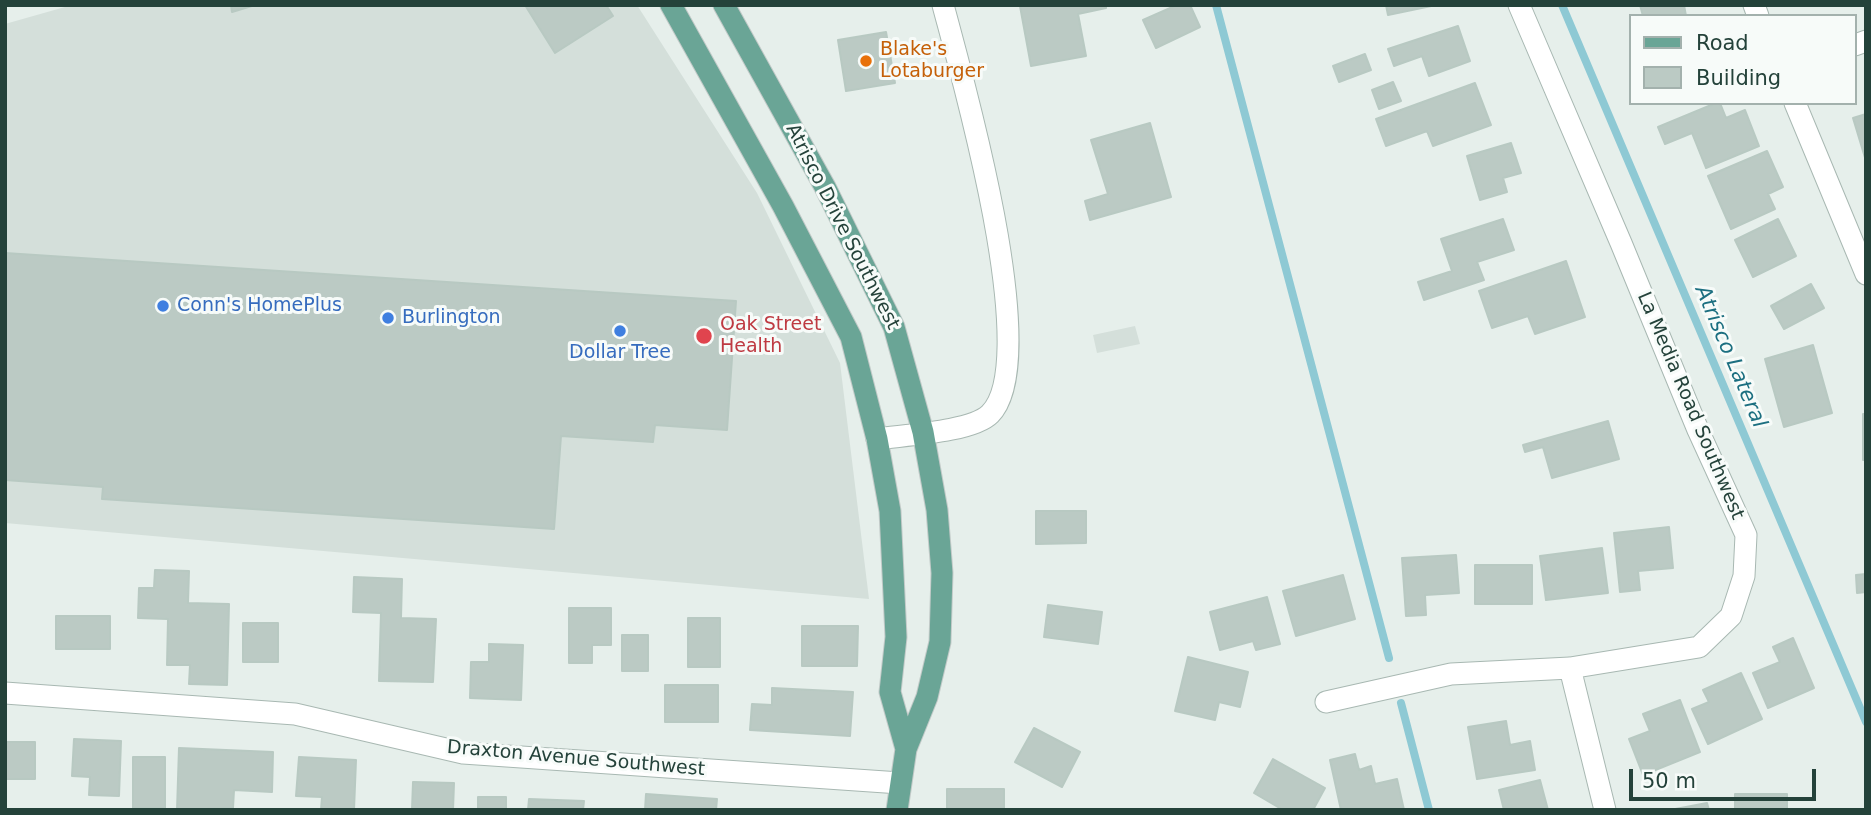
<!DOCTYPE html>
<html>
<head>
<meta charset="utf-8">
<style>
	body { margin:0 }
	#map { position:relative; width:1871px; height:815px; overflow:hidden; background:#e6efeb; font-family:"DejaVu Sans",sans-serif }
	canvas { display:block }
	.frame { position:absolute; inset:0; border:7px solid #24423a; pointer-events:none }
	.legend { position:absolute; left:1629px; top:14px; width:228px; height:91px; box-sizing:border-box; background:#f7fbf9; border:2px solid #a3b1ad; margin:0; padding:9px 12px; list-style:none; font-size:21px; color:#24423a }
	.legend li { display:flex; align-items:center; gap:14px; height:35px }
	.legend b { width:35px; border:2px solid #a3b1ad }
	.scale { position:absolute; left:1629px; top:769px; width:187px; height:32px; box-sizing:border-box; border:4px solid #24423a; border-top:0; padding-left:9px; font-size:21px; line-height:24px; white-space:nowrap; color:#24423a; -webkit-text-stroke:5px #f7fbf9; paint-order:stroke }
</style>
</head>
<body>
<div id="map">
<canvas width="1871" height="815"></canvas>
<div class="frame"></div>
<ul class="legend">
<li><b style="height:9px;background:#6aa596"></b>Road</li>
<li><b style="height:19px;background:#bbcac4"></b>Building</li>
</ul>
<div class="scale">50 m</div>
</div>
<script>
const ctx = document.querySelector('canvas').getContext('2d');
ctx.lineJoin = 'round';
function paint(path, color) { ctx.fillStyle = color; ctx.fill(path, 'evenodd'); }
function strokePath(path, color, width, dash) { ctx.strokeStyle = color; ctx.lineWidth = width; ctx.lineCap = dash ? 'butt' : 'round'; ctx.setLineDash(dash || []); ctx.stroke(path); }
function write(font, color, halo, rows, align = 'center') {
  ctx.font = font + ' "DejaVu Sans",sans-serif'; ctx.lineWidth = 6; ctx.setLineDash([]); ctx.textBaseline = 'middle'; ctx.strokeStyle = halo; ctx.fillStyle = color; for (const [text, x, y, turn = 0] of rows) {
    ctx.save(); ctx.translate(x, y); ctx.rotate((+turn || 0) * Math.PI / 180); ctx.textAlign = isNaN(turn) ? turn : align; if (halo) ctx.strokeText(text, 0, 0); ctx.fillText(text, 0, 0); ctx.restore();
  }
}
const built = new Path2D(`
	M 72,5 L 637,5 L 757,193 L 840,363 L 869,599 L 5,523 L 5,24 Z
	M 1135,326 L 1140,344 L 1097,353 L 1093,335 Z`);
const stream = new Path2D(`
	M 1216,5 L 1389,658
	M 1562,5 L 1866,722
	M 1401,703 L 1429,810`);
const building = new Path2D(`
	M 231,5 L 255,5 L 232,12 Z
	M 525,5 L 606,5 L 613,16 L 555,53 Z
	M 1026,5 L 1106,5 L 1106,8 L 1078,14 L 1086,56 L 1031,66 L 1020,6 Z
	M 1177,5 L 1190,5 L 1200,27 L 1156,48 L 1143,20 Z
	M 1386,5 L 1436,5 L 1388,15 Z
	M 1640,5 L 1684,5 L 1686,16 L 1643,16 Z
	M 1458,26 L 1470,61 L 1429,76 L 1422,56 L 1394,66 L 1388,49 Z
	M 886,32 L 895,83 L 846,91 L 838,40 Z
	M 1365,54 L 1371,70 L 1339,82 L 1333,66 Z
	M 1393,82 L 1401,101 L 1379,109 L 1372,90 Z
	M 1475,83 L 1491,125 L 1433,146 L 1427,131 L 1386,146 L 1376,119 Z
	M 1716,103 L 1720,103 L 1726,118 L 1745,110 L 1759,146 L 1706,168 L 1692,133 L 1665,144 L 1658,127 Z
	M 1866,114 L 1866,161 L 1853,118 Z
	M 1150,123 L 1171,197 L 1090,220 L 1085,201 L 1108,194 L 1091,140 Z
	M 1511,143 L 1521,173 L 1503,178 L 1507,192 L 1480,200 L 1467,156 Z
	M 1767,151 L 1783,187 L 1768,194 L 1775,209 L 1731,229 L 1708,176 Z
	M 1503,219 L 1514,250 L 1477,262 L 1484,280 L 1424,300 L 1418,282 L 1452,271 L 1441,239 Z
	M 1778,219 L 1796,256 L 1753,277 L 1735,240 Z
	M 5,253 L 736,301 L 727,430 L 655,425 L 653,442 L 561,436 L 554,529 L 102,499 L 103,487 L 5,480 Z
	M 1566,261 L 1585,317 L 1535,334 L 1528,316 L 1492,328 L 1479,291 Z
	M 1811,284 L 1824,308 L 1784,329 L 1771,306 Z
	M 1813,345 L 1832,413 L 1784,427 L 1765,359 Z
	M 1863,414 L 1866,414 L 1866,460 L 1863,460 Z
	M 1608,421 L 1619,459 L 1552,478 L 1543,447 L 1525,452 L 1523,445 Z
	M 1036,511 L 1086,511 L 1086,543 L 1036,544 Z
	M 1669,527 L 1673,568 L 1638,571 L 1640,590 L 1620,592 L 1614,533 Z
	M 1602,548 L 1608,593 L 1546,600 L 1540,556 Z
	M 1456,555 L 1459,593 L 1425,595 L 1426,615 L 1406,616 L 1402,558 Z
	M 1475,565 L 1532,565 L 1532,604 L 1475,604 Z
	M 155,570 L 189,571 L 188,603 L 229,604 L 227,685 L 189,684 L 190,665 L 167,665 L 168,619 L 138,618 L 139,588 L 154,588 Z
	M 1866,574 L 1866,592 L 1857,593 L 1856,575 Z
	M 1343,575 L 1355,619 L 1296,636 L 1283,591 Z
	M 354,577 L 402,579 L 401,618 L 436,619 L 433,682 L 379,681 L 381,613 L 353,612 Z
	M 1267,597 L 1280,644 L 1256,650 L 1253,641 L 1220,650 L 1210,612 Z
	M 1048,605 L 1102,612 L 1098,644 L 1044,637 Z
	M 569,608 L 611,608 L 611,645 L 592,645 L 592,663 L 569,663 Z
	M 56,616 L 110,616 L 110,649 L 56,649 Z
	M 688,618 L 720,618 L 720,667 L 688,667 Z
	M 243,623 L 278,623 L 278,662 L 243,662 Z
	M 802,626 L 858,626 L 857,666 L 802,666 Z
	M 622,635 L 648,635 L 648,671 L 622,671 Z
	M 1793,638 L 1814,688 L 1768,708 L 1753,673 L 1780,662 L 1773,647 Z
	M 489,644 L 523,645 L 521,700 L 470,698 L 471,662 L 489,662 Z
	M 1188,657 L 1248,672 L 1240,707 L 1219,702 L 1215,720 L 1175,711 Z
	M 1741,673 L 1762,719 L 1708,744 L 1692,709 L 1709,702 L 1703,690 Z
	M 665,685 L 718,685 L 718,722 L 665,722 Z
	M 772,688 L 853,692 L 850,736 L 750,730 L 752,704 L 772,705 Z
	M 1680,700 L 1700,752 L 1643,775 L 1629,739 L 1650,731 L 1643,714 Z
	M 1506,721 L 1510,745 L 1530,741 L 1535,770 L 1477,779 L 1468,727 Z
	M 1034,728 L 1080,752 L 1062,787 L 1015,762 Z
	M 74,739 L 121,741 L 119,796 L 89,795 L 90,777 L 72,776 Z
	M 5,742 L 35,742 L 35,779 L 5,779 Z
	M 179,748 L 273,752 L 272,792 L 234,790 L 233,808 L 177,810 Z
	M 1355,754 L 1359,770 L 1371,766 L 1375,784 L 1397,779 L 1404,810 L 1341,810 L 1330,760 Z
	M 133,757 L 165,757 L 165,808 L 133,808 Z
	M 299,757 L 356,760 L 354,810 L 321,810 L 322,797 L 296,796 Z
	M 1273,759 L 1325,788 L 1313,810 L 1283,810 L 1254,793 Z
	M 1540,780 L 1548,810 L 1504,810 L 1499,790 Z
	M 413,782 L 454,783 L 453,810 L 412,810 Z
	M 947,789 L 1004,789 L 1004,810 L 947,810 Z
	M 646,794 L 717,799 L 716,810 L 645,810 Z
	M 1735,794 L 1787,794 L 1787,810 L 1735,810 Z
	M 478,797 L 506,797 L 506,810 L 478,810 Z
	M 529,799 L 584,801 L 583,810 L 528,810 Z
	M 1707,803 L 1709,810 L 1670,810 Z`);
const minor = new Path2D(`
	M 1754,5 L 1758,16
	M 1855,45 L 1866,41
	M 1795,103 L 1866,274
	M 877,439 C 904,435 972,432 990,414 C 1044,360 962,77 943,5
	M 1570,668 L 1605,810
	M 5,693 L 295,714 L 463,753 L 900,783
	M 1326,702 L 1451,674 L 1570,668 L 1699,647 L 1731,616 L 1744,576 L 1746,535 L 1698,430 L 1621,243 L 1519,5`);
const major = new Path2D(`
	M 671,5 L 783,206 L 851,337 L 877,439 L 890,511 L 896,637 L 890,692 L 906,749
	M 724,5 L 825,187 L 894,327 L 923,432 L 937,510 L 942,573 L 940,642 L 927,697 L 906,749 L 897,810`);
const markers = [
	[866,61,7,"#e8710a"],
	[163,306,7,"#3f7fe0"],
	[388,318,7,"#3f7fe0"],
	[620,331,7,"#3f7fe0"],
	[704,336,9,"#e0444e"]
];
const foodNames = [
	["Blake's",880,50],
	["Lotaburger",880,72]
];
const streetNames = [
	["Atrisco Drive Southwest",842,227,63],
	["La Media Road Southwest",1690,406,67],
	["Draxton Avenue Southwest",576,759,5]
];
const shopNames = [
	["Conn's HomePlus",177,306],
	["Burlington",402,318],
	["Dollar Tree",620,353,"center"]
];
const healthNames = [
	["Oak Street",720,325],
	["Health",720,347]
];
const waterNames = [
	["Atrisco Lateral",1730,357,67]
];
paint(built, '#d4dfda');
strokePath(stream, '#8ec9d4', 8);
paint(building, '#bbcac4');
strokePath(building, '#b8c9c2', 2);
strokePath(minor, '#a8b8b2', 23);
strokePath(major, '#c2cac8', 23);
strokePath(minor, '#fff', 21);
strokePath(major, '#6aa596', 21);
for (const [x, y, r, color] of markers) { const dot = new Path2D(); dot.arc(x, y, r, 0, 2 * Math.PI); ctx.fillStyle = color; ctx.fill(dot); strokePath(dot, '#f7fbf9', 2.5); }
write('19px', '#c56008', '#f7fbf9', foodNames, 'left');
write('19px', '#24423a', '#f7fbf9', streetNames);
write('19px', '#366cbe', '#f7fbf9', shopNames, 'left');
write('19px', '#be3a42', '#f7fbf9', healthNames, 'left');
write('italic 21px', '#1c6f80', '#f7fbf9', waterNames);
</script>
</body>
</html>
